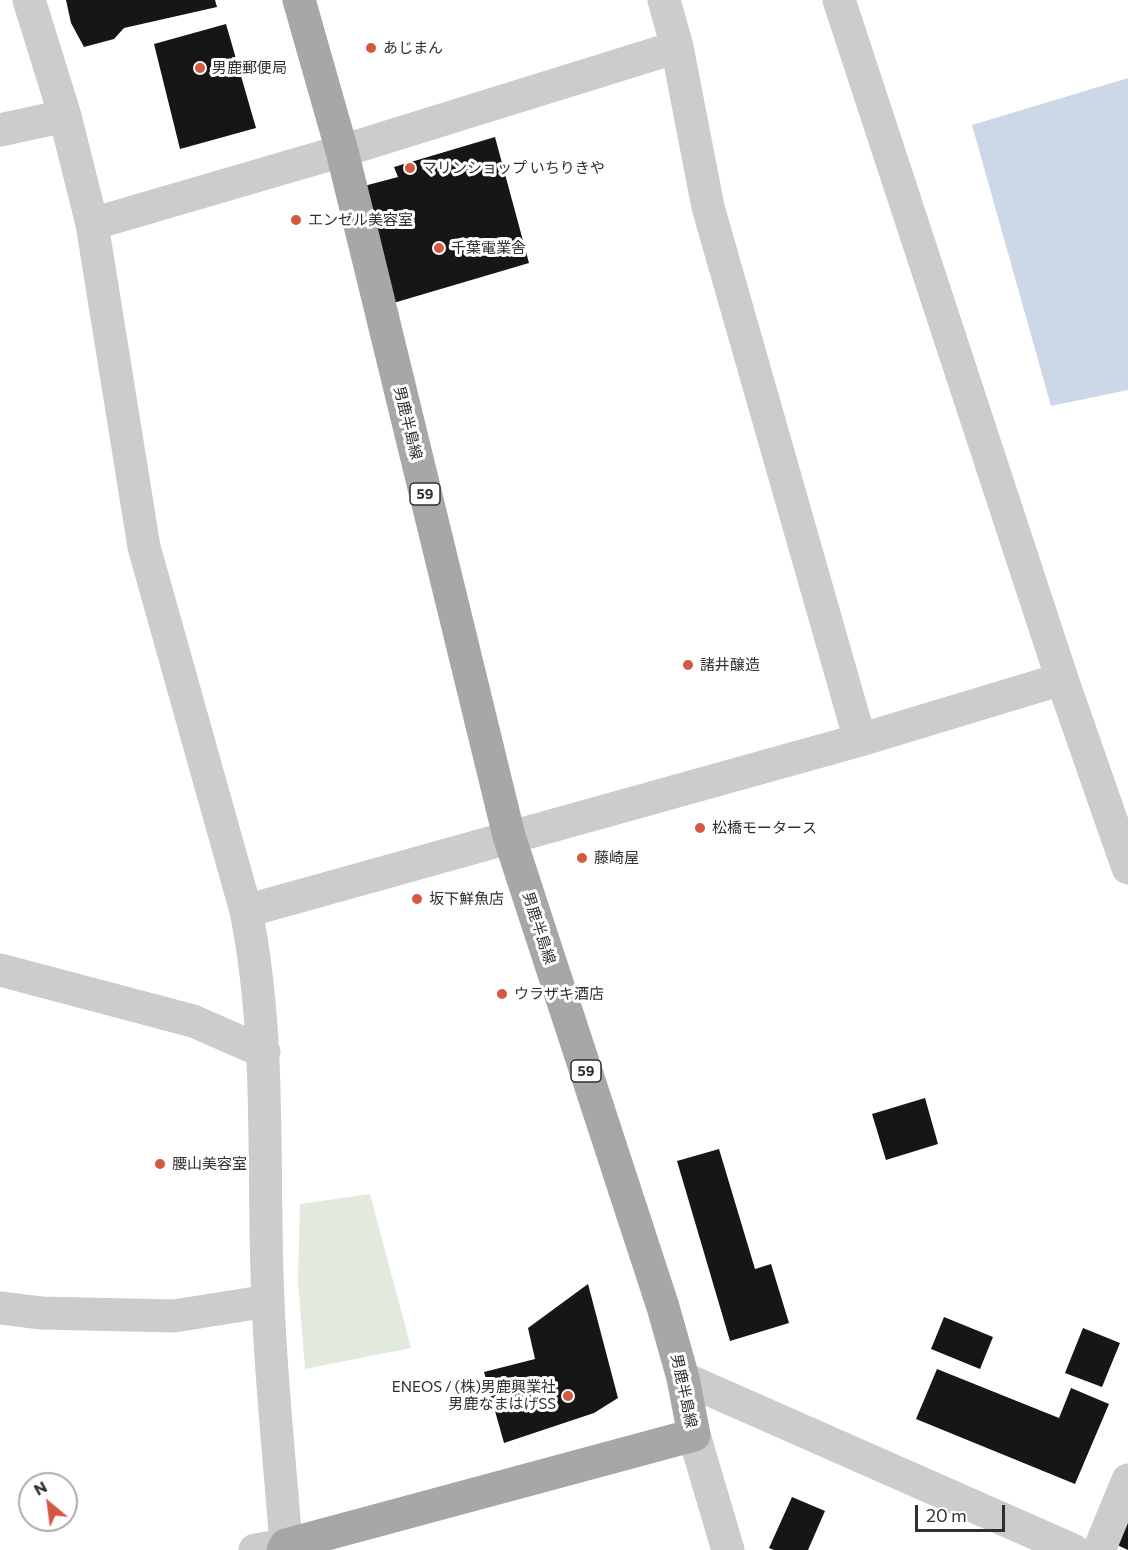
<!DOCTYPE html>
<html>
<head>
<meta charset="utf-8">
<style>
	body { margin:0 }
	#map { position:relative; width:1128px; height:1550px; overflow:hidden; background:#fff; font-family:Commissioner,sans-serif }
	canvas { display:block }
	.north { position:absolute; left:18px; top:1472px; width:60px; height:60px; box-sizing:border-box; background:#fff; border:2px solid #acacac; border-radius:50%; rotate:331deg; font-size:16px; font-weight:700; line-height:24px; text-align:center; color:#2f2f2f }
	.north::after { content:''; display:block; margin:auto; width:21px; height:27px; background:#d45942; clip-path:polygon(50% 0,100% 100%,50% 72%,0 100%) }
	.scale { position:absolute; left:915px; top:1505px; width:90px; height:27px; box-sizing:border-box; border:3px solid #2f2f2f; border-top:0; padding-left:8px; font-size:18px; line-height:21px; white-space:nowrap; color:#2f2f2f; -webkit-text-stroke:4px #fff; paint-order:stroke }
</style>
</head>
<body>
<div id="map">
<canvas width="1128" height="1550"></canvas>
<div class="north">N</div>
<div class="scale">20 m</div>
</div>
<script>
const ctx = document.querySelector('canvas').getContext('2d');
ctx.lineJoin = 'round';
function paint(path, color) { ctx.fillStyle = color; ctx.fill(path, 'evenodd'); }
function strokePath(path, color, width, dash) { ctx.strokeStyle = color; ctx.lineWidth = width; ctx.lineCap = dash ? 'butt' : 'round'; ctx.setLineDash(dash || []); ctx.stroke(path); }
function write(font, color, halo, rows, align = 'center') {
  ctx.font = font + ' Commissioner,"Noto Sans JP",sans-serif'; ctx.lineWidth = 6; ctx.setLineDash([]); ctx.textBaseline = 'middle'; ctx.strokeStyle = halo; ctx.fillStyle = color; for (const [text, x, y, turn = 0] of rows) {
    ctx.save(); ctx.translate(x, y); ctx.rotate((+turn || 0) * Math.PI / 180); ctx.textAlign = isNaN(turn) ? turn : align; if (halo) ctx.strokeText(text, 0, 0); ctx.fillText(text, 0, 0); ctx.restore();
  }
}
const green = new Path2D(`
	M 370,1194 L 411,1348 L 305,1369 L 298,1281 L 300,1204 Z`);
const water = new Path2D(`
	M 1128,78 L 1128,390 L 1051,406 L 972,125 Z`);
const building = new Path2D(`
	M 66,0 L 215,0 L 217,7 L 124,28 L 114,39 L 84,47 L 71,23 Z
	M 226,24 L 256,128 L 180,149 L 154,44 Z
	M 495,137 L 529,263 L 390,304 L 364,186 L 398,177 L 394,167 Z
	M 925,1098 L 938,1144 L 886,1160 L 872,1114 Z
	M 719,1149 L 755,1269 L 771,1264 L 789,1323 L 730,1341 L 677,1161 Z
	M 588,1284 L 618,1398 L 594,1413 L 504,1443 L 484,1372 L 535,1359 L 528,1328 Z
	M 944,1317 L 993,1337 L 980,1369 L 931,1349 Z
	M 1083,1328 L 1120,1343 L 1102,1387 L 1065,1373 Z
	M 937,1369 L 1059,1418 L 1071,1388 L 1109,1404 L 1075,1484 L 916,1419 Z
	M 792,1497 L 825,1511 L 808,1550 L 774,1550 L 769,1548 Z
	M 1128,1517 L 1128,1550 L 1115,1544 Z`);
const minor = new Path2D(`
	M 29,0 L 65,116 L 92,224 L 144,547 L 246,911 C 272,1040 262,1170 268,1301 C 271,1382 280,1464 286,1545 L 255,1550
	M 664,0 L 677,47 L 708,207 L 860,740
	M 839,0 L 1062,679 L 1128,868
	M 0,130 L 65,116
	M 92,224 L 342,151 L 677,47
	M 246,911 L 860,740 L 1062,679
	M 0,970 L 193,1021 L 264,1052
	M 0,1308 L 41,1313 L 174,1316 L 268,1301
	M 683,1378 L 1073,1550
	M 694,1435 L 728,1550
	M 1099,1550 L 1128,1480`);
const major = new Path2D(`
	M 283,1550 L 286,1545 L 694,1435 L 683,1378 L 663,1307 L 509,836 L 342,151 L 299,0`);
const markers = [
	[371,48,6,"#d45942"],
	[200,68,6,"#d45942"],
	[410,168,6,"#d45942"],
	[296,220,6,"#d45942"],
	[439,248,6,"#d45942"],
	[688,665,6,"#d45942"],
	[700,828,6,"#d45942"],
	[582,858,6,"#d45942"],
	[417,899,6,"#d45942"],
	[502,994,6,"#d45942"],
	[160,1164,6,"#d45942"],
	[568,1396,6,"#d45942"]
];
const shields = [
	[425,494,30],
	[586,1071,30]
];
const shieldNames = [
	["59",425,494],
	["59",586,1071]
];
const poiNames = [
	["あじまん",383,48],
	["男鹿郵便局",212,68],
	["マリンショップ いちりきや",422,168],
	["エンゼル美容室",308,220],
	["千葉電業舎",451,248],
	["諸井醸造",700,665],
	["松橋モータース",712,828],
	["藤崎屋",594,858],
	["坂下鮮魚店",429,899],
	["ウラザキ酒店",514,994],
	["腰山美容室",172,1164],
	["ENEOS / (株)男鹿興業社",556,1387,"right"],
	["男鹿なまはげSS",556,1404,"right"]
];
const streetNames = [
	["男鹿半島線",408,423,76],
	["男鹿半島線",539,928,72],
	["男鹿半島線",684,1391,78]
];
paint(green, '#e2eade');
paint(water, '#ccd7e8');
paint(building, '#161616');
strokePath(minor, '#ccc', 33);
strokePath(major, '#a7a7a7', 33);
for (const [x, y, r, color] of markers) { const dot = new Path2D(); dot.arc(x, y, r, 0, 2 * Math.PI); ctx.fillStyle = color; ctx.fill(dot); strokePath(dot, '#fff', 2); }
for (const [x, y, w] of shields) { const box = new Path2D(); box.roundRect(x - w / 2, y - 11, w, 22, 4.5); ctx.fillStyle = '#fff'; ctx.fill(box); strokePath(box, '#2f2f2f', 1.5); }
write('bold 14px', '#2f2f2f', null, shieldNames);
write('15px', '#2f2f2f', '#fff', poiNames, 'left');
write('15px', '#2f2f2f', '#fff', streetNames);
</script>
</body>
</html>
